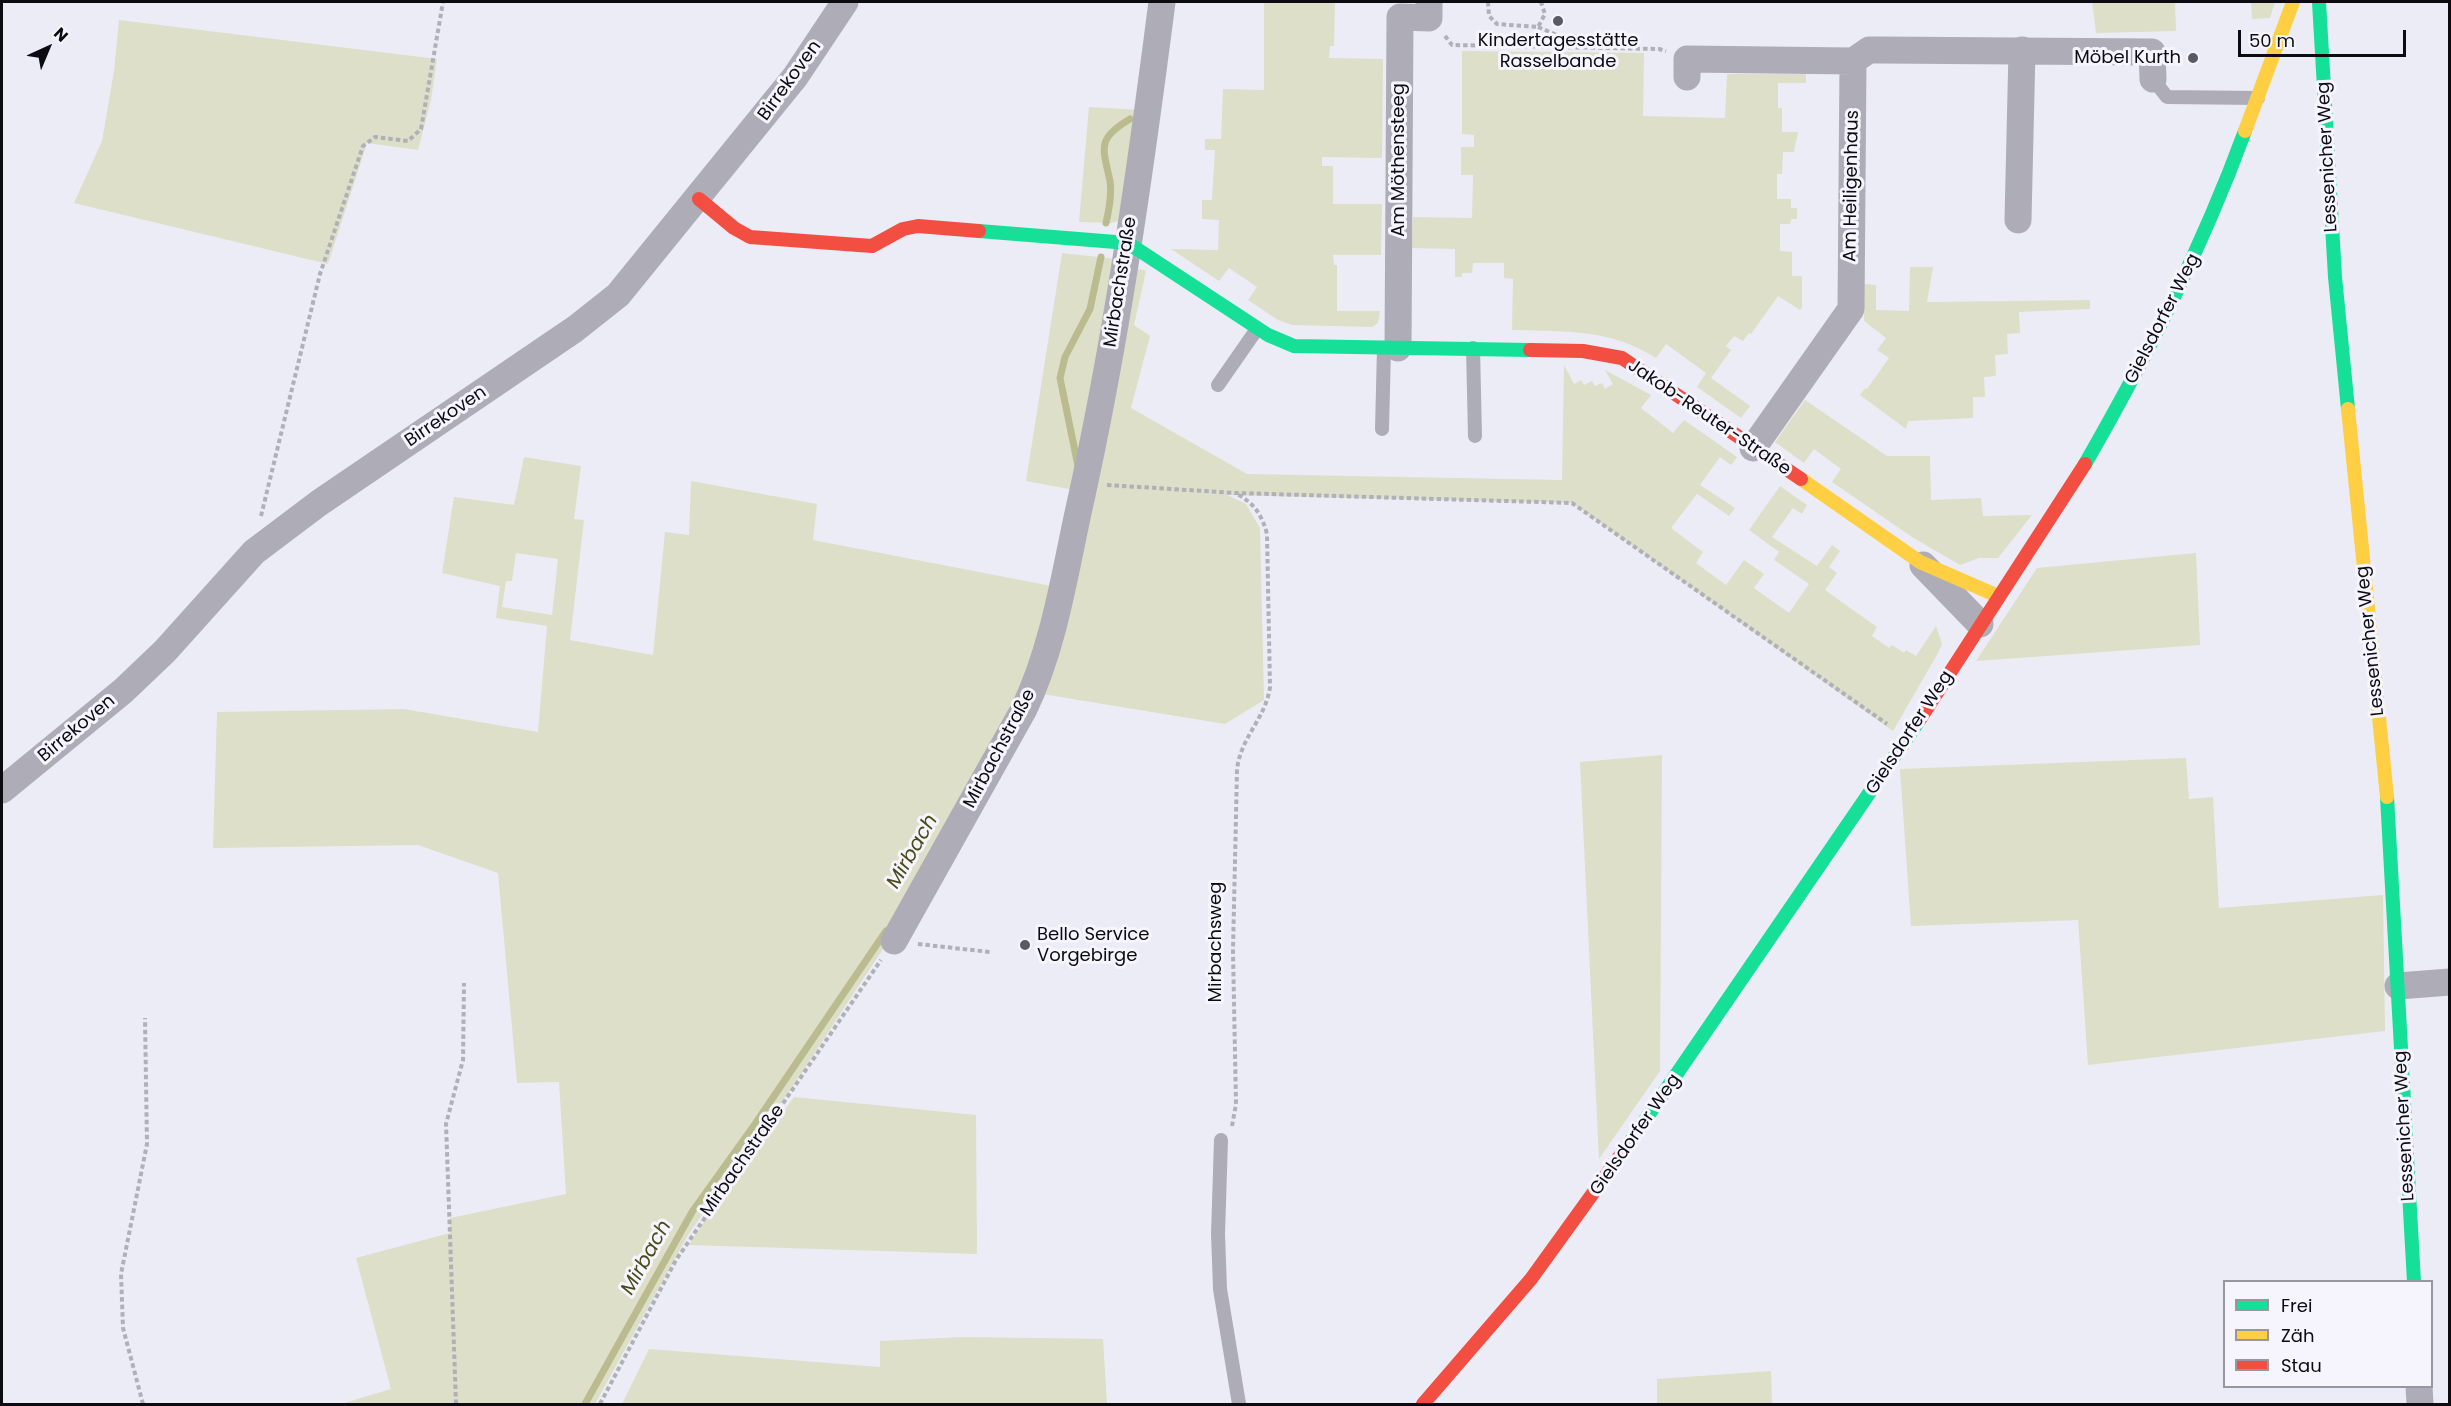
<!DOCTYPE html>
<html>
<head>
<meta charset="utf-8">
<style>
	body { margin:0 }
	#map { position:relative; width:2451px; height:1406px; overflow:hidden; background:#ececf7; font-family:Poppins,sans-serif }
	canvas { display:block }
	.frame { position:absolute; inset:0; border:3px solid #0c0b12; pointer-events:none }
	.legend { position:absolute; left:2223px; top:1280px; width:210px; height:108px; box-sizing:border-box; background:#f6f5fe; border:2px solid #9897a0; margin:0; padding:8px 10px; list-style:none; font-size:18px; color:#0c0b12 }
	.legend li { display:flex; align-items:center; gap:12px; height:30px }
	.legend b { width:30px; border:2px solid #9897a0 }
	.north { position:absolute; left:18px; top:18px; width:60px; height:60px; -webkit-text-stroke:4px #f6f5fe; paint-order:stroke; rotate:44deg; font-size:16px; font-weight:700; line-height:24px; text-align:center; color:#0c0b12 }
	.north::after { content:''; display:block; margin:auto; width:21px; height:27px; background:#0c0b12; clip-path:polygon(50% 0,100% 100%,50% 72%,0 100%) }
	.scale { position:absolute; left:2238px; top:30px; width:168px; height:27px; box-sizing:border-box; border:3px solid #0c0b12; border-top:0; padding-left:8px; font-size:18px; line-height:21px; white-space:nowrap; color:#0c0b12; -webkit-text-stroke:4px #f6f5fe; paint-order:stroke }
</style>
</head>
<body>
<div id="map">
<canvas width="2451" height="1406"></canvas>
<div class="frame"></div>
<ul class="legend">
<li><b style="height:8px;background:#16e098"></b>Frei</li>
<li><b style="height:8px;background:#ffcf43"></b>Zäh</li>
<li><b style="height:8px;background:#f24e42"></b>Stau</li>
</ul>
<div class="north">N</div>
<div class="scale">50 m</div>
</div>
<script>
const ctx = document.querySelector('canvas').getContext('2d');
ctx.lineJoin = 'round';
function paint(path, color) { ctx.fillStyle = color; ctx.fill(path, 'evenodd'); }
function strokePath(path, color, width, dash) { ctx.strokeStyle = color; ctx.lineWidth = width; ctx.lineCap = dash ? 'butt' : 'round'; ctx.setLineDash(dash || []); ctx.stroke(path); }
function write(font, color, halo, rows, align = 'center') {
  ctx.font = font + ' Poppins,sans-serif'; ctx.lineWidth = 6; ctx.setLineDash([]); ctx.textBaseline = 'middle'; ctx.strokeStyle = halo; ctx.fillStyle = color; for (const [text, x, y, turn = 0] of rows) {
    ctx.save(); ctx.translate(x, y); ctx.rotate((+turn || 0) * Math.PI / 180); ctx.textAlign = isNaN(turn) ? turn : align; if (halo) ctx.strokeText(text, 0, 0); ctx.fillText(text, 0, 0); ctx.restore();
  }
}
const green = new Path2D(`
	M 1264,2 L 1335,2 L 1334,46 L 1330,46 L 1329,58 L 1383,59 L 1382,158 L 1322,157 L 1322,166 L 1333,166 L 1333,204 L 1382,204 L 1381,255 L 1333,255 L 1334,265 L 1337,265 L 1337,311 L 1380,311 L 1378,323 L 1372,327 L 1292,325 L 1278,320 L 1248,300 L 1257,287 L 1229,268 L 1219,281 L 1171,249 L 1218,250 L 1219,220 L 1202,219 L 1202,200 L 1212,200 L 1215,150 L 1205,150 L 1205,139 L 1221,139 L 1223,89 L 1264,90 Z
	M 2092,2 L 2175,2 L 2176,31 L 2096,33 Z
	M 2251,2 L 2275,2 L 2270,18 L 2252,19 Z
	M 119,20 L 437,59 L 431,100 L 418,150 L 367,143 L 328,264 L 74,203 L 102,141 L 114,71 Z
	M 1462,51 L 1644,53 L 1643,116 L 1725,118 L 1727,74 L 1806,74 L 1806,83 L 1778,83 L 1778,108 L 1782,108 L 1782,132 L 1798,132 L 1794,152 L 1783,152 L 1782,174 L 1777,174 L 1777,199 L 1791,199 L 1791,208 L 1797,208 L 1797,219 L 1791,219 L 1790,224 L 1780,224 L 1780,251 L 1792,252 L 1792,276 L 1802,276 L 1802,308 L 1800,310 L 1778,296 L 1751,334 L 1749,333 L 1743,341 L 1734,336 L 1726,346 L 1731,350 L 1711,378 L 1750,406 L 1741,418 L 1697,387 L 1706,373 L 1666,344 L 1656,358 C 1609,328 1565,332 1512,330 L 1513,279 L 1504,278 L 1504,263 L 1473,263 L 1472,273 L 1462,273 L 1462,277 L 1455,277 L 1455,249 L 1412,248 L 1413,217 L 1472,218 L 1473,175 L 1461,175 L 1461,147 L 1474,147 L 1474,135 L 1462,134 Z
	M 1089,107 L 1141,110 L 1119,221 L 1111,223 L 1079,222 Z
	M 1062,253 L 1116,259 L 1080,491 L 1026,481 Z
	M 1910,267 L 1933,267 L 1927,302 L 2090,300 L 2090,309 L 2019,312 L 2020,333 L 2007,334 L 2008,354 L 1995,355 L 1996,376 L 1984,377 L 1985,397 L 1973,397 L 1973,418 L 1908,421 L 1906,429 L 1860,395 L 1865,388 L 1867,389 L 1889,358 L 1877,350 L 1886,338 L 1864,321 L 1864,284 L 1876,285 L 1876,310 L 1909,311 Z
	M 1140,269 L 1146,271 L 1134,325 L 1150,336 L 1131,408 L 1247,474 L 1562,480 L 1564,365 L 1574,384 L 1581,380 L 1584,385 L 1592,381 L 1595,386 L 1602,383 L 1605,389 L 1613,384 L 1605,370 L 1651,395 L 1641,408 L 1673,433 L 1684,420 L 1737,457 L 1731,465 L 1720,457 L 1700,485 L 1735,508 L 1729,516 L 1697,494 L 1671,528 L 1703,552 L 1696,563 L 1726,585 L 1744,560 L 1764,574 L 1754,588 L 1789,613 L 1809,584 L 1774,560 L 1779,552 L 1749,530 L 1780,486 L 1807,505 L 1802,514 L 1793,508 L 1772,537 L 1817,566 L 1832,545 L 1840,551 L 1829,567 L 1837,573 L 1825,590 L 1877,627 L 1872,636 L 1889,648 L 1892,645 L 1904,653 L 1906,650 L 1916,656 L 1936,626 L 1942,644 L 1938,653 L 1893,731 L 1572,503 L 1227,495 L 1246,504 L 1260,528 L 1264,700 L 1225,724 L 1036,693 L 1136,271 Z
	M 1805,400 L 1887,456 L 1930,456 L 1931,500 L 1981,498 L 1983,516 L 2032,515 L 1998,558 L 1979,558 L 1960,565 L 1912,537 L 1832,482 L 1841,469 L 1814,449 L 1804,463 L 1775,442 Z
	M 524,457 L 581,466 L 574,519 L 584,520 L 570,640 L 653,655 L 665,532 L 689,535 L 691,481 L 817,504 L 813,540 L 1057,587 L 1030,687 L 892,935 L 797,1080 L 688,1235 L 595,1404 L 341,1404 L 391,1389 L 356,1258 L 450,1233 L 450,1218 L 566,1194 L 559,1082 L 517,1083 L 498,873 L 418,845 L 213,848 L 217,712 L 404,709 L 538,732 L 547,626 L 496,618 L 500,586 L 442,573 L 454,497 L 514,505 ZM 516,553 L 558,559 L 552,615 L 502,607 L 506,581 L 512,581 Z
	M 2196,553 L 2200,645 L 1976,661 L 2037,568 Z
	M 1662,755 L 1660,1071 L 1599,1159 L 1580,762 Z
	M 2186,758 L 2189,799 L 2213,797 L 2219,908 L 2383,895 L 2385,1031 L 2088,1065 L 2078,920 L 1911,926 L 1900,769 Z
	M 794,1097 L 976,1115 L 977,1254 L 689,1245 L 721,1196 Z
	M 963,1337 L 1103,1339 L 1107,1404 L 622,1404 L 649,1349 L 880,1367 L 880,1341 Z
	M 1771,1371 L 1772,1404 L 1657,1404 L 1657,1379 Z`);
const stream = new Path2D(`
	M 1106,223 C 1109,210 1112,194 1110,181 C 1103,148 1096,139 1130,119
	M 1078,466 L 1060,378 L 1065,357 L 1090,309 L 1101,257
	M 585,1404 L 692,1212 L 755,1124 L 886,931`);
const path = new Path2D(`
	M 1488,2 L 1489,16 L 1497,24 L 1538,27 L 1545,14 L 1541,2
	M 1538,27 L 1559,36 L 1628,38 L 1628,48
	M 1445,36 L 1452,45 L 1659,49 L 1666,51
	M 1107,485 L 1236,493 L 1572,503 L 1887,724
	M 261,516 L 320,274 L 363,146 L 375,137 L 408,141 L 421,129 L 443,2
	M 918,944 L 990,952
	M 1232,1126 L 1236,1104 L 1233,951 L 1237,770 C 1240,738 1266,718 1270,687 L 1267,534 C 1262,515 1254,503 1237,494
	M 143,1404 L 123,1328 L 121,1274 L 147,1144 L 145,1018
	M 456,1404 L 446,1124 L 463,1060 L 464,983
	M 600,1404 L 676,1260 L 881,960`);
const lane = new Path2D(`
	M 2153,79 L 2167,97 L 2258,98
	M 1473,348 L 1475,436
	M 1218,385 L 1257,329
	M 1382,429 L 1384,348
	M 1221,1140 L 1218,1234 L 1220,1289 L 1239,1404`);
const street = new Path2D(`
	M 1853,61 L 1869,50 L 1881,50 L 2152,52 L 2153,79
	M 1687,77 L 1687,59 L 1853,61 L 1851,309 L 1753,448
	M 2018,220 L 2022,50
	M 1398,348 L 1400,17 L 1429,18 L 1429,2
	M 1923,565 L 1980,624
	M 2,790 L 123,691 L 165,651 L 254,552 L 319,503 L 575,329 L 618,295 L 795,77 L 845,2
	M 894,941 L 1024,709 C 1053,649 1064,578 1078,513 C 1116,344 1140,173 1162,2
	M 2398,986 L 2450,982
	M 2419,1386 L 2420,1404`);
const fast = new Path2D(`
	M 2319,2 L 2335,277 L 2348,409
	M 979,231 L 1128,243 L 1268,335 L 1294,346 L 1530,350
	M 2085,464 C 2147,356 2202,248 2245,131
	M 2387,797 L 2414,1282
	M 1630,1142 L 1920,719`);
const slow = new Path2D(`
	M 2245,131 L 2293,2
	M 2348,409 L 2387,797
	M 1801,479 L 1920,562 L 1998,596`);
const jam = new Path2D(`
	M 699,199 L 734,228 L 750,237 L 872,246 L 903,229 L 918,226 L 979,231
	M 1530,350 L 1583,351 L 1622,358 L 1801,479
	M 1920,719 L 2085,464
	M 1423,1404 L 1531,1279 L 1630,1142`);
const markers = [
	[1558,21,6,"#5a5a62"],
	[2193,58,6,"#5a5a62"],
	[1025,945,6,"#5a5a62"]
];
const poiNames = [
	["Kindertagesstätte",1558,41],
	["Rasselbande",1558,62],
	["Möbel Kurth",2181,58,"right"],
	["Bello Service",1037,935,"left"],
	["Vorgebirge",1037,956,"left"]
];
const streetNames = [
	["Birrekoven",790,81,-54],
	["Lessenicher Weg",2328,157,-93],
	["Am Möthensteeg",1399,160,-90],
	["Am Heiligenhaus",1852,186,-89],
	["Mirbachstraße",1121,282,-81],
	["Gielsdorfer Weg",2163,319,-63],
	["Birrekoven",446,417,-34],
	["Jakob-Reuter-Straße",1709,418,34],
	["Lessenicher Weg",2371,641,-96],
	["Birrekoven",77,729,-40],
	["Gielsdorfer Weg",1910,733,-57],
	["Mirbachstraße",1000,749,-62],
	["Mirbachsweg",1216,942,-90],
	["Lessenicher Weg",2405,1126,-93],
	["Gielsdorfer Weg",1636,1135,-55],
	["Mirbachstraße",743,1161,-55]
];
const waterNames = [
	["Mirbach",913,852,-60],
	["Mirbach",647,1258,-61]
];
paint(green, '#dddfc8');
strokePath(stream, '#babc90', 7);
strokePath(path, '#b0b0b9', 4, [4.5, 3]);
strokePath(lane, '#aeadb7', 14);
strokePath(street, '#aeadb7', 27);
strokePath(fast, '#16e098', 14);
strokePath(slow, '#ffcf43', 14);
strokePath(jam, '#f24e42', 14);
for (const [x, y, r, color] of markers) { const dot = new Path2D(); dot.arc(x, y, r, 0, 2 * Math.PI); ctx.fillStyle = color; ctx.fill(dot); strokePath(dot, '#f6f5fe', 2); }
write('18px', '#0c0b12', '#f6f5fe', poiNames);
write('18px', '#0c0b12', '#f6f5fe', streetNames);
write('italic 20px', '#4a4b18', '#f6f5fe', waterNames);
</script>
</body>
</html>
